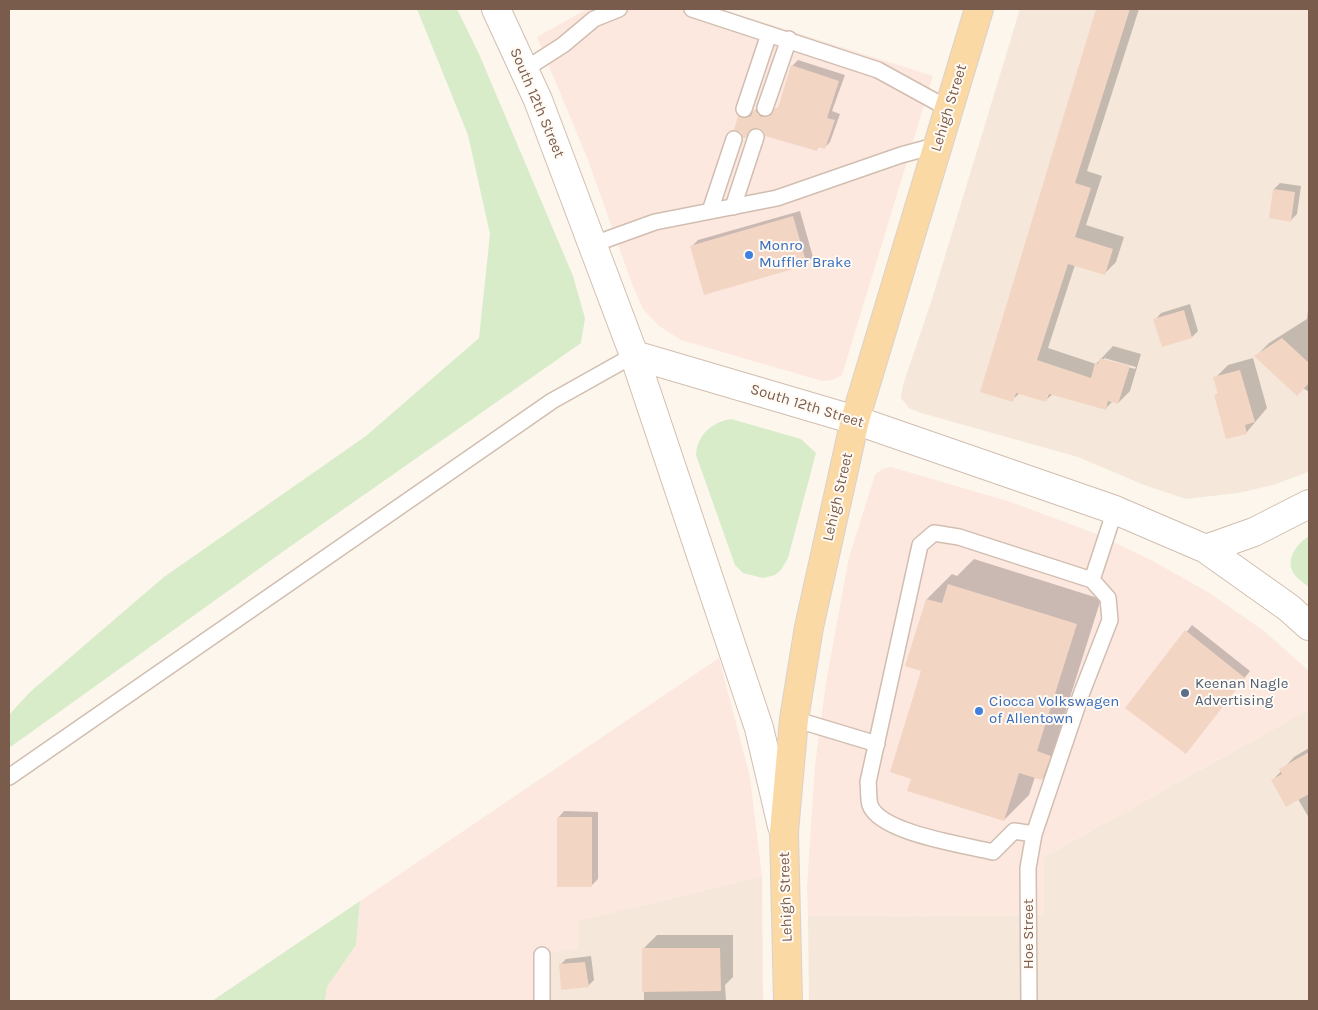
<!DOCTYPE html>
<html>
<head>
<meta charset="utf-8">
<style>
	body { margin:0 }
	#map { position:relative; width:1318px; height:1010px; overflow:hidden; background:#fdf6ec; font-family:Karla,sans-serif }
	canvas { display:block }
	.frame { position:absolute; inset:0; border:10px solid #7a5c4d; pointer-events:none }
</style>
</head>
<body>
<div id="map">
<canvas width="1318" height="1010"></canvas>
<div class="frame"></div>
</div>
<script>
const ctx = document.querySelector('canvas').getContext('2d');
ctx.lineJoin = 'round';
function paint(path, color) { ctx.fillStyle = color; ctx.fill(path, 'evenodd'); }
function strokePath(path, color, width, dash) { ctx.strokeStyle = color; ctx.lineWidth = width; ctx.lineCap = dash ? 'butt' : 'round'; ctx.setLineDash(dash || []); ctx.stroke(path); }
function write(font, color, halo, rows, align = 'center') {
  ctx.font = font + ' Karla,sans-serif'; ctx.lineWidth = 4; ctx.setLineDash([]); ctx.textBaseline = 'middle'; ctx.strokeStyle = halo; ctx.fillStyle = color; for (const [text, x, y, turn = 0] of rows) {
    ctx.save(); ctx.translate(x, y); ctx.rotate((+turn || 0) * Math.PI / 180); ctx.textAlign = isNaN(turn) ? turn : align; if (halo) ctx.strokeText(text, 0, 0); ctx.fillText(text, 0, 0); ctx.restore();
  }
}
const residential = new Path2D(`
	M 1020,9 L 1309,9 L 1308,472 L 1273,485 L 1238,493 L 1186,499 L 1144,485 L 1078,457 L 921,413 L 909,408 L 901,398 L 903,385 L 932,299 Z
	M 1309,709 L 1309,1001 L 809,1001 L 808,916 L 1044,915 L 1044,857 Z
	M 762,876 L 763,1001 L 538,1001 L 536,955 L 577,921 Z`);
const commercial = new Path2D(`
	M 587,9 L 721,9 L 933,76 L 842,375 L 832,380 L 822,381 L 681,340 L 659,326 L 643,309 L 632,284 L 588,160 L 537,37 Z
	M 891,467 L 1011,502 L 1094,533 L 1153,561 L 1208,592 L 1264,631 L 1309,671 L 1309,709 L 1044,857 L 1044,915 L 808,916 L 807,886 L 815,765 L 826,683 L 849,557 L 875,475 L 882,469 Z
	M 719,658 L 750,777 L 762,876 L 578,921 L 578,949 L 536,955 L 538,1001 L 325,1001 L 327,987 L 356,945 L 360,901 Z`);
const green = new Path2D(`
	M 417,9 L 457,9 L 479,54 L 573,276 L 585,318 L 581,343 L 288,548 L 9,748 L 9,715 L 30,692 L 164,577 L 366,436 L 479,338 L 490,234 L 468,135 Z
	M 731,419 L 801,439 L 816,453 L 788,558 L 781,570 L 775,575 L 763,578 L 743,573 L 735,565 L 696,455 C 697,435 712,422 731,419 Z
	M 1309,536 L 1309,587 C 1304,583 1294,577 1292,570 C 1287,556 1298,543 1309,536 Z
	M 360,901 L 356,945 L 327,987 L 325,1001 L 212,1001 Z`);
const shadow = new Path2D(`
	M 1098,9 L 1139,9 L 1087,171 L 1102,176 L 1086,225 L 1124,237 L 1116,262 L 1104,274 L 1075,265 L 1048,348 L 1096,364 L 1113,346 L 1141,354 L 1130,391 L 1118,403 L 1113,401 L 1106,408 L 1053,394 L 1046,400 L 1020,393 L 1012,400 ZM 1104,358 L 1136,367 L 1135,369 L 1104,360 Z
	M 798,60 L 845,75 L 832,111 L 840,114 L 830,142 L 824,148 L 820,146 L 816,150 L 759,127 L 753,128 L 745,137 L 739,117 L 746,110 L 754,112 L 761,103 L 768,111 L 776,110 L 780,105 L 792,66 Z
	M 1280,183 L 1301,186 L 1297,214 L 1291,220 L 1274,189 Z
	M 800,211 L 813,257 L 807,264 L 692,246 L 698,240 Z
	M 1309,301 L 1309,392 L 1256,356 L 1269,343 L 1307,319 Z
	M 1190,304 L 1198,331 L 1192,337 L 1155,320 L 1161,313 Z
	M 1253,358 L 1267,408 L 1246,433 L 1216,395 L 1219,392 L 1215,378 L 1228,365 Z
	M 974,559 L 1101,599 L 1061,726 L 1075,731 L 1067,754 L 1042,779 L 1035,777 L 1029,795 L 1004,820 L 912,778 L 927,599 L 952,574 L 957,576 Z
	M 1192,625 L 1250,671 L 1186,753 L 1127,708 Z
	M 1309,748 L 1309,818 L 1298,799 L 1272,781 L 1294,757 Z
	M 564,811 L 598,812 L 598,879 L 592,885 L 558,818 Z
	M 657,935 L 733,935 L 733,977 L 725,985 L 726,1001 L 644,1001 L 644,948 Z
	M 591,956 L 594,980 L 588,986 L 560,965 L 566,959 Z`);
const building = new Path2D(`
	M 1096,9 L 1130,9 L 1075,183 L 1091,188 L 1075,237 L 1113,249 L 1105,275 L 1068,264 L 1037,360 L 1091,378 L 1095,363 L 1098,364 L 1100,358 L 1130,366 L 1118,404 L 1108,401 L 1106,410 L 1049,394 L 1046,402 L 1016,393 L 1013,402 L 980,392 Z
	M 791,65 L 839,81 L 827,118 L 835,120 L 825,149 L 818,147 L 817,151 L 765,136 L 763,131 L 758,128 L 750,130 L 746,138 L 743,138 L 741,132 L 734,130 L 738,116 L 746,118 L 751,116 L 754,109 L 761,117 L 771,115 L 775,108 L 778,108 Z
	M 1273,189 L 1295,192 L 1291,222 L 1269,218 Z
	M 793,216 L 807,265 L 704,295 L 690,246 Z
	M 1184,310 L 1192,338 L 1162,347 L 1153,319 Z
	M 1282,338 L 1309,363 L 1309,383 L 1297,396 L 1254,356 Z
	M 1240,370 L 1255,422 L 1245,425 L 1247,434 L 1226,439 L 1214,395 L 1218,394 L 1213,377 Z
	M 948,584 L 1077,624 L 1037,751 L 1051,756 L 1042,780 L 1019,773 L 1004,821 L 907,791 L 911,779 L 890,772 L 921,671 L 905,666 L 926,599 L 942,603 Z
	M 1185,630 L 1245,678 L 1186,754 L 1125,708 Z
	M 1309,752 L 1309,794 L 1286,807 L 1271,780 L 1282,774 L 1279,769 Z
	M 557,817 L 592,817 L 592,887 L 557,887 Z
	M 642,948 L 720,948 L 721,991 L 642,992 Z
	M 585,962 L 589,987 L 561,990 L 559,964 Z`);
const service = new Path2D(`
	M 692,9 L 878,70 L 949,109
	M 524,70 L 563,45 L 594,19 L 619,9
	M 765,108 L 789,39
	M 744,109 L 769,34
	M 733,207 L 756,137
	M 710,211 L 734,139
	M 594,244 L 655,222 L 777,198 L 901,155 L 938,145
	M 794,719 L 877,744
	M 9,777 L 552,401 L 634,355
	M 1034,834 L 1014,831 L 993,852 C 965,845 880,833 870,805 C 868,798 869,788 868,782 L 920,545 L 934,533 L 959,537 L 1092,580
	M 542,955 L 542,1001
	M 1029,1001 L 1028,868 L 1034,834 L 1082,692 L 1110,620 L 1108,598 L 1092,580 L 1115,510`);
const tertiary = new Path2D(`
	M 496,9 L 538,100 L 634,355 L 759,728 L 782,826
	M 634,355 L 855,420 L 1115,510 L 1206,549 L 1289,608 L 1309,626
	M 1206,549 L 1254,532 L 1309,504`);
const primary = new Path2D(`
	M 788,1001 L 784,832 L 794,719 L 809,627 L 855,420 L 979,9`);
const markers = [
	[749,255,5,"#3f7fe0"],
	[1185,693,5,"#5c6f8a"],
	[979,711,5,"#3f7fe0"]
];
const streetNames = [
	["South 12th Street",537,103,67],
	["Lehigh Street",949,108,-73],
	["South 12th Street",807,406,17],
	["Lehigh Street",838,497,-77],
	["Lehigh Street",786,897,-92],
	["Hoe Street",1029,934,-90]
];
const shopNames = [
	["Monro",759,246],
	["Muffler Brake",759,263],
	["Ciocca Volkswagen",989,702],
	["of Allentown",989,719]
];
const serviceNames = [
	["Keenan Nagle",1195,684],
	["Advertising",1195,701]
];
paint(residential, '#f5e8da');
paint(commercial, '#fde8e0');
paint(green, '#d8ecc9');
paint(shadow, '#0003');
paint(building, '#f3d5c3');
strokePath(service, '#d1beb0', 18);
strokePath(tertiary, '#d1beb0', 30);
strokePath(primary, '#dad1cd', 30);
strokePath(service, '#fff', 15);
strokePath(tertiary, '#fff', 28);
strokePath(primary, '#fbd9a5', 28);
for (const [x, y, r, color] of markers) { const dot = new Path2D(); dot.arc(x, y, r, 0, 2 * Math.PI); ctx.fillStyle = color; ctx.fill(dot); strokePath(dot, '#fffaf3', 2); }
write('15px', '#7a5c4d', '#fffaf3', streetNames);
write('15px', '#366cbe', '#fffaf3', shopNames, 'left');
write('15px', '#4e5e75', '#fffaf3', serviceNames, 'left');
</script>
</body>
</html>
